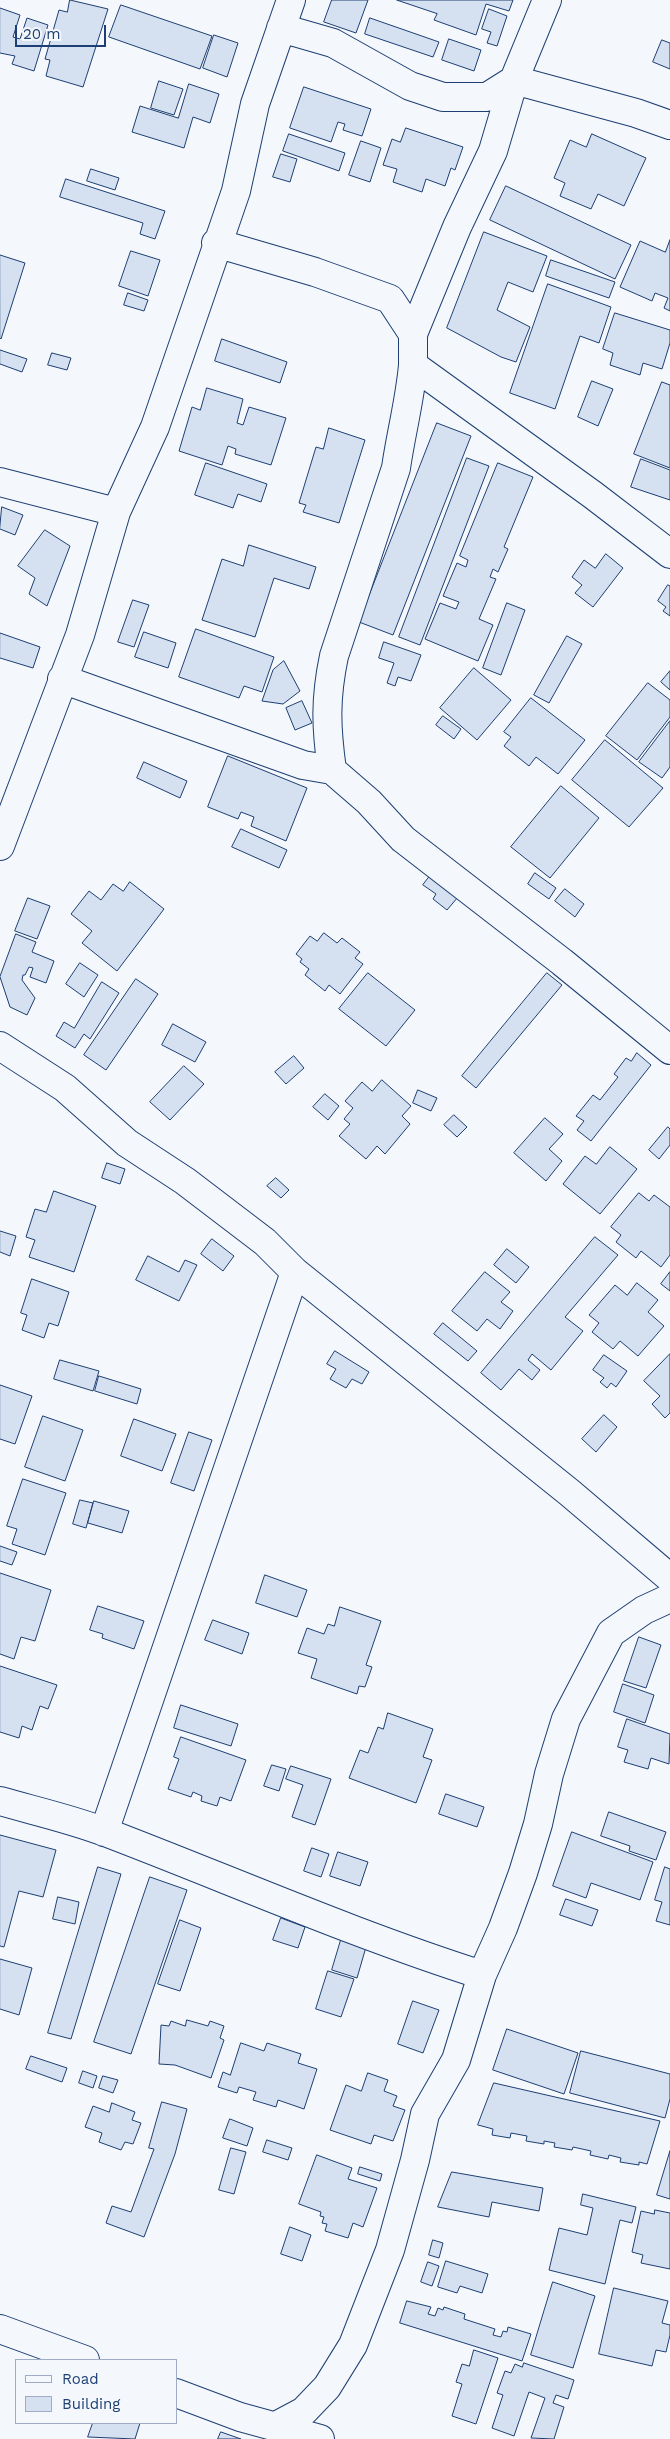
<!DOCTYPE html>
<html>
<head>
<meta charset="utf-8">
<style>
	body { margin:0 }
	#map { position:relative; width:670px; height:2439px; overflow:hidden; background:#f4f7fb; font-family:"Work Sans",sans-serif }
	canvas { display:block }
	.legend { position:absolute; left:15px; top:2359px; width:162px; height:65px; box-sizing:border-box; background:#f4f7fb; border:1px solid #9eadc5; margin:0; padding:6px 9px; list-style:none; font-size:15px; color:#1d3f73 }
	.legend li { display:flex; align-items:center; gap:10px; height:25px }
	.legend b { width:25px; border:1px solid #9eadc5 }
	.scale { position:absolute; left:15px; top:25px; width:91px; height:22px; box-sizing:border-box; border:2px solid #1d3f73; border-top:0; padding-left:6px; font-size:15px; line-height:18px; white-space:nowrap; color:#1d3f73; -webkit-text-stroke:4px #f4f7fb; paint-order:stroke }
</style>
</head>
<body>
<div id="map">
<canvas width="670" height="2439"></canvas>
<ul class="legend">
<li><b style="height:6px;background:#f4f7fb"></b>Road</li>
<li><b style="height:14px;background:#d5e0f0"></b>Building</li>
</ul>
<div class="scale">20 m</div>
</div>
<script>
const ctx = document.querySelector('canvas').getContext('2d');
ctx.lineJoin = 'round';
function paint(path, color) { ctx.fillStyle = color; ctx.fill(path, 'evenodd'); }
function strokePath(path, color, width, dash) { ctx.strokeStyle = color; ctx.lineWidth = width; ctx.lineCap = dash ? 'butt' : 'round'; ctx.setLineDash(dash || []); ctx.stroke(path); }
const building = new Path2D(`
	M 70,0 L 108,9 L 83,87 L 46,76 L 50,60 L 45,59 L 59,10 L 67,12 Z
	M 332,0 L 368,0 L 356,33 L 324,22 Z
	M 397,0 L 513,0 L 509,11 L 486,4 L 476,35 L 434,20 L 437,14 Z
	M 121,5 L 212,36 L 200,69 L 109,37 Z
	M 0,8 L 20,15 L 13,37 L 20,39 L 27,18 L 48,25 L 34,71 L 12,64 L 15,56 L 0,53 Z
	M 489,9 L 507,16 L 497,46 L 487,43 L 491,32 L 482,29 Z
	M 370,18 L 439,42 L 433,57 L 365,34 Z
	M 214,35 L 238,43 L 227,77 L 203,68 Z
	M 449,39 L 481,50 L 474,71 L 442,60 Z
	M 662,40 L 670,43 L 670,69 L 653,62 Z
	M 159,81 L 183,89 L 174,115 L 151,108 Z
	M 189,84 L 219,94 L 210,123 L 193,117 L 184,148 L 132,132 L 140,106 L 178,118 Z
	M 304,87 L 371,109 L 362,136 L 343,130 L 345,124 L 338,122 L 331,142 L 290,128 Z
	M 406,128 L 463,147 L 455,170 L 451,168 L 445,186 L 426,179 L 422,192 L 393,182 L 397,169 L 383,165 L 392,139 L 400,142 Z
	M 289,134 L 345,153 L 339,171 L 283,151 Z
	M 592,134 L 646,158 L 624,206 L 598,194 L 591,209 L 560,196 L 565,183 L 554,178 L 570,140 L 586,147 Z
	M 361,141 L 381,148 L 370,182 L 349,175 Z
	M 281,154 L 297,159 L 290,182 L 273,177 Z
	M 91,169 L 119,178 L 115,190 L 87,181 Z
	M 66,179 L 165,211 L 155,239 L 140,234 L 143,223 L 60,197 Z
	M 506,186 L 631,245 L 615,279 L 490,220 Z
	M 484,232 L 547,256 L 533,292 L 508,282 L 497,310 L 530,327 L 516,362 L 501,357 L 447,328 Z
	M 670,240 L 670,311 L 664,308 L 668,298 L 655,293 L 652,301 L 620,287 L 640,241 L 665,252 Z
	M 131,251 L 160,260 L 148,296 L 119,286 Z
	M 0,255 L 25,263 L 1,339 L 0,338 Z
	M 551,260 L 615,282 L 609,298 L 546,276 Z
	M 548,284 L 611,307 L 599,343 L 580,336 L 555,409 L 510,393 Z
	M 128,293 L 148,300 L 144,311 L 124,305 Z
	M 615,313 L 670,330 L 670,343 L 662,369 L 643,363 L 640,375 L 610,365 L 613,353 L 603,349 Z
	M 222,339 L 287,362 L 280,383 L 215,361 Z
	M 0,350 L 27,359 L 22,372 L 0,364 Z
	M 52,353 L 71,358 L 67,370 L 48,365 Z
	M 592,381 L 613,389 L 598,426 L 578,417 Z
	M 662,382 L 670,385 L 670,468 L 634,454 Z
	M 207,388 L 243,399 L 237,423 L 243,425 L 249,407 L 286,418 L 271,465 L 235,454 L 236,449 L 228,446 L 222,465 L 179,451 L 192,407 L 200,410 Z
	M 437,423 L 471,436 L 393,635 L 359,622 Z
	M 329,428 L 365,440 L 339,523 L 303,512 L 306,505 L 299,503 L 316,447 L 323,449 Z
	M 467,458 L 489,466 L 420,645 L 399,637 Z
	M 641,459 L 670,470 L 670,500 L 631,487 Z
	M 206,463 L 267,484 L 261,502 L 238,494 L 233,508 L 195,495 Z
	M 498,463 L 533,477 L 504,547 L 508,549 L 498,572 L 493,569 L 490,577 L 496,579 L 479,619 L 493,625 L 478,661 L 425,639 L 440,603 L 456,609 L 459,602 L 443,596 L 457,563 L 466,567 L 468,560 L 460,556 Z
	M 2,507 L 23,515 L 15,535 L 0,529 Z
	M 45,530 L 70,546 L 47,606 L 29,594 L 35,578 L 18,566 Z
	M 249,545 L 316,567 L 309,589 L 274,578 L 255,637 L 202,620 L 222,559 L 243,566 Z
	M 606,554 L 623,568 L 593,607 L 575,593 L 582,585 L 572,577 L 584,560 L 595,568 Z
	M 668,585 L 670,586 L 670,616 L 663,611 L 666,607 L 658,601 Z
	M 133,600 L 149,605 L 134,647 L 118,642 Z
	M 507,603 L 525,610 L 501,675 L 483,668 Z
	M 196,629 L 274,657 L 262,692 L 244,686 L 239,698 L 179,677 Z
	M 144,632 L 176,643 L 168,668 L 135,657 Z
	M 0,633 L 40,647 L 33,668 L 0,658 Z
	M 567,636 L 582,644 L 549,703 L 534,695 Z
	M 384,642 L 421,655 L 411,681 L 398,677 L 395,686 L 387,683 L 394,663 L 379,658 Z
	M 284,661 L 300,691 L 283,704 L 262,701 L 273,670 Z
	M 474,668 L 511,700 L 477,740 L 440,708 Z
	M 670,671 L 670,690 L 661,682 Z
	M 648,683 L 670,700 L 670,717 L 637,760 L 606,736 Z
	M 531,698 L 585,740 L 558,774 L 536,757 L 529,766 L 504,746 L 511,737 L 504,732 Z
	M 302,701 L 312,723 L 295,730 L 286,708 Z
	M 443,716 L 461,729 L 454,739 L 436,725 Z
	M 670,721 L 670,767 L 662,778 L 639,762 Z
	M 605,740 L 663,788 L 629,827 L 572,780 Z
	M 228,756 L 307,788 L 286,841 L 251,826 L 254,817 L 241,812 L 238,819 L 208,807 Z
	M 144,762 L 187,781 L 180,798 L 137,778 Z
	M 561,786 L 599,818 L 550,878 L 511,847 Z
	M 241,829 L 287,850 L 279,868 L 232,847 Z
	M 535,873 L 556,888 L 549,899 L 528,884 Z
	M 430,876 L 458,897 L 447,910 L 433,899 L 436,894 L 423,885 Z
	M 130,882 L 164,909 L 117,971 L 82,943 L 92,931 L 71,914 L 89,891 L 101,900 L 113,884 L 123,891 Z
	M 565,889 L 584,904 L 575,917 L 555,901 Z
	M 28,898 L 50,906 L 37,939 L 15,931 Z
	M 324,933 L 337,943 L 342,938 L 360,952 L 355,958 L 363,964 L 340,994 L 329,985 L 325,991 L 305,975 L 309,969 L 300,962 L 302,959 L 296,954 L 310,936 L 317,941 Z
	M 16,934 L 36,942 L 32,952 L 54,961 L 46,983 L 30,977 L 33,968 L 29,967 L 25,975 L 23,975 L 22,980 L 35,998 L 27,1015 L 10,1007 L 0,977 Z
	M 80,963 L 98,975 L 84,997 L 66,984 Z
	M 368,973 L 415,1010 L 386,1046 L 339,1009 Z
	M 547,973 L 562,985 L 476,1088 L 462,1076 Z
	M 136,979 L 158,994 L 106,1070 L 84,1055 Z
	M 102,982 L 119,993 L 90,1039 L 84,1034 L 75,1048 L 56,1036 L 64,1022 L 74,1028 Z
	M 173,1024 L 206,1042 L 195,1062 L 162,1045 Z
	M 637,1053 L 651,1065 L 591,1141 L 577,1130 L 584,1121 L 576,1116 L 593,1095 L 600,1100 L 618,1077 L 614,1074 L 626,1058 L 631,1061 Z
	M 294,1056 L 304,1068 L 286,1084 L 275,1072 Z
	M 184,1066 L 204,1084 L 170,1120 L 150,1102 Z
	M 382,1080 L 411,1106 L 402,1116 L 410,1124 L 385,1154 L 377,1146 L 366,1159 L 339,1136 L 350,1124 L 344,1119 L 353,1108 L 345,1101 L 362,1082 L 372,1091 Z
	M 418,1090 L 437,1098 L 431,1111 L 413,1103 Z
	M 325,1094 L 339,1106 L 328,1120 L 313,1107 Z
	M 454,1115 L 467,1127 L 457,1137 L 444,1125 Z
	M 545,1118 L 563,1134 L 549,1149 L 562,1161 L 546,1181 L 514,1153 Z
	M 668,1127 L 670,1129 L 670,1145 L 659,1159 L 649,1150 Z
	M 610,1147 L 637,1169 L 600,1214 L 563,1184 L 585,1156 L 596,1164 Z
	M 107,1163 L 125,1169 L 120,1184 L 102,1178 Z
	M 276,1178 L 289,1190 L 281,1198 L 267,1186 Z
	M 54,1191 L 96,1206 L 74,1272 L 29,1257 L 35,1240 L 26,1237 L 35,1209 L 46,1212 Z
	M 639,1193 L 649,1201 L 654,1195 L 670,1207 L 670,1255 L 661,1267 L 641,1251 L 636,1258 L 616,1242 L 621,1235 L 611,1227 Z
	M 0,1231 L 16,1236 L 10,1256 L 0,1252 Z
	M 595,1237 L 618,1255 L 565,1317 L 583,1331 L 551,1370 L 532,1354 L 528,1360 L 540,1370 L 532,1380 L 519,1369 L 501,1390 L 481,1373 Z
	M 212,1239 L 234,1256 L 223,1271 L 201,1254 Z
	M 507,1249 L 529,1267 L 516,1283 L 494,1265 Z
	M 148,1256 L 179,1272 L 185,1260 L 197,1265 L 179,1301 L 136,1280 Z
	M 485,1272 L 510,1292 L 501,1302 L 513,1311 L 500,1329 L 487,1319 L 477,1331 L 452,1311 Z
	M 670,1272 L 670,1291 L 661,1284 Z
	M 32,1279 L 69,1292 L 58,1326 L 49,1323 L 44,1338 L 22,1330 L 27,1315 L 21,1313 Z
	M 637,1283 L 658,1300 L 648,1312 L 664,1326 L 638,1356 L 620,1341 L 613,1349 L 592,1332 L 599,1323 L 589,1315 L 615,1285 L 627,1295 Z
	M 443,1323 L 477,1351 L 468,1361 L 434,1334 Z
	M 335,1351 L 369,1372 L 362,1384 L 352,1379 L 346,1388 L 330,1379 L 336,1369 L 327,1364 Z
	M 670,1354 L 670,1413 L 665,1418 L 652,1404 L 660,1396 L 644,1381 Z
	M 604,1355 L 627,1371 L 616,1387 L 611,1383 L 607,1388 L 600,1382 L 604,1378 L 593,1370 Z
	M 60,1360 L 99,1371 L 93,1391 L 54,1379 Z
	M 99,1376 L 141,1389 L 137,1404 L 95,1391 Z
	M 0,1385 L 32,1396 L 15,1444 L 0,1439 Z
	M 604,1415 L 617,1427 L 596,1452 L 582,1439 Z
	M 43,1416 L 83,1430 L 65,1481 L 25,1467 Z
	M 134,1419 L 176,1434 L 162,1471 L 121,1456 Z
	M 189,1432 L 212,1440 L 194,1491 L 171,1483 Z
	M 23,1479 L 66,1493 L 45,1555 L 12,1544 L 17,1529 L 7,1526 Z
	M 80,1500 L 93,1503 L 86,1528 L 73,1524 Z
	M 94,1501 L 129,1511 L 122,1533 L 88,1523 Z
	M 0,1546 L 17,1552 L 12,1565 L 0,1561 Z
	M 0,1573 L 51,1590 L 35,1641 L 21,1637 L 14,1659 L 0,1654 Z
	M 265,1575 L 307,1590 L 297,1617 L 256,1603 Z
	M 98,1606 L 144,1621 L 134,1649 L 102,1638 L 103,1634 L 90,1630 Z
	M 340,1607 L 381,1621 L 366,1665 L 372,1667 L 365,1687 L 359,1686 L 357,1694 L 311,1678 L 317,1659 L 298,1653 L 307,1628 L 324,1634 L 328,1624 L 334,1626 Z
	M 213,1620 L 249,1633 L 242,1654 L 205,1640 Z
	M 639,1637 L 661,1645 L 646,1688 L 624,1681 Z
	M 0,1666 L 57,1685 L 48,1709 L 40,1706 L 32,1730 L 22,1726 L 19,1738 L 0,1732 Z
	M 623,1684 L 654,1695 L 645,1723 L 614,1712 Z
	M 181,1705 L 238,1724 L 231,1746 L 174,1728 Z
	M 388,1713 L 433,1729 L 423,1757 L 432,1760 L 416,1803 L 349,1778 L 360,1750 L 368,1753 L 378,1727 L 383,1729 Z
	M 627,1719 L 670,1734 L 669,1764 L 651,1758 L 648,1769 L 624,1762 L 628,1750 L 618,1747 Z
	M 181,1737 L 246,1760 L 231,1801 L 220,1797 L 217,1806 L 201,1801 L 202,1796 L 193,1792 L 191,1797 L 168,1789 L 179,1759 L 174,1757 Z
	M 272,1765 L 286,1769 L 279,1791 L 264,1786 Z
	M 291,1766 L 331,1779 L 315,1825 L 292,1817 L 303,1785 L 286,1779 Z
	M 446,1794 L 484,1807 L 477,1827 L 439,1814 Z
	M 609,1812 L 666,1832 L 656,1860 L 629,1851 L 630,1846 L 601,1836 Z
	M 572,1832 L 653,1862 L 640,1900 L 591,1883 L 586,1898 L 553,1886 Z
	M 0,1835 L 56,1850 L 43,1897 L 19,1891 L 4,1947 L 0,1946 Z
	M 312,1848 L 329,1854 L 321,1877 L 304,1871 Z
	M 338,1852 L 368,1862 L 360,1886 L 330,1876 Z
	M 98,1867 L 121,1874 L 71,2039 L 48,2033 Z
	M 665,1867 L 670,1869 L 670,1925 L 656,1921 L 662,1902 L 655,1900 Z
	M 150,1877 L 187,1890 L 131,2054 L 94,2042 Z
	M 58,1897 L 79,1902 L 75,1924 L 53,1919 Z
	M 566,1899 L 598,1910 L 592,1926 L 560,1915 Z
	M 281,1918 L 305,1927 L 298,1948 L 273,1940 Z
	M 180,1920 L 201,1928 L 180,1991 L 158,1984 Z
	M 341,1940 L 366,1947 L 357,1978 L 332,1970 Z
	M 0,1959 L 32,1968 L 19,2015 L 0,2009 Z
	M 328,1971 L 354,1979 L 341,2017 L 316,2009 Z
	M 413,2001 L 439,2010 L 423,2053 L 398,2044 Z
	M 187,2020 L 208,2026 L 210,2021 L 224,2026 L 220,2038 L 224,2040 L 211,2078 L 175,2065 L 159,2064 L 161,2025 L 169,2026 L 171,2021 L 185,2026 Z
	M 507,2029 L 578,2053 L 564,2094 L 493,2070 Z
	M 241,2043 L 264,2051 L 267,2043 L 301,2054 L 298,2063 L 317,2069 L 304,2109 L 278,2100 L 276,2107 L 253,2100 L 256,2092 L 239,2087 L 237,2093 L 218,2087 L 223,2072 L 230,2075 Z
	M 581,2051 L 670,2074 L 670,2099 L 665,2118 L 570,2093 Z
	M 31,2056 L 67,2068 L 62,2082 L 26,2069 Z
	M 83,2071 L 97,2076 L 93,2088 L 79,2083 Z
	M 368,2073 L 388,2080 L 384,2091 L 397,2096 L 393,2106 L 405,2110 L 393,2141 L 374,2135 L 371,2144 L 330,2130 L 346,2085 L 361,2091 Z
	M 103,2076 L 118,2080 L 113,2093 L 99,2088 Z
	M 494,2083 L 660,2121 L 647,2164 L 639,2162 L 639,2165 L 620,2162 L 621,2158 L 609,2155 L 608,2159 L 590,2155 L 591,2151 L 573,2147 L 572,2150 L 554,2147 L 555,2143 L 544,2141 L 544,2144 L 526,2141 L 527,2136 L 511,2133 L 510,2138 L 492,2135 L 493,2129 L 478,2125 Z
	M 162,2102 L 187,2109 L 175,2154 L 144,2237 L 106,2223 L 112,2206 L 131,2212 L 154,2149 L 149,2148 Z
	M 112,2103 L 135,2112 L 132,2120 L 141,2123 L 133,2144 L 125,2142 L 121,2150 L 99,2142 L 102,2133 L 85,2127 L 93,2106 L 109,2112 Z
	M 230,2119 L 253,2128 L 247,2146 L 223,2138 Z
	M 267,2140 L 292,2148 L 288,2160 L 263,2152 Z
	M 231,2148 L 246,2152 L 234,2194 L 219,2190 Z
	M 670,2151 L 670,2199 L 657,2195 Z
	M 317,2155 L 352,2168 L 348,2179 L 377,2188 L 363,2227 L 353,2223 L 348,2238 L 325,2231 L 327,2224 L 322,2223 L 324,2217 L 320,2216 L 321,2212 L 299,2204 Z
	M 360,2167 L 382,2174 L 380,2181 L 358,2174 Z
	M 452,2172 L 543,2188 L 539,2211 L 492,2202 L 489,2217 L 438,2207 Z
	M 583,2194 L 636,2207 L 632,2223 L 620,2220 L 605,2284 L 549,2270 L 559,2228 L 587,2235 L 593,2208 L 581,2205 Z
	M 655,2210 L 670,2213 L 670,2269 L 641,2263 L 643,2255 L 632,2252 L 641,2211 L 654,2214 Z
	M 290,2227 L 311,2235 L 302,2261 L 281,2254 Z
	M 433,2240 L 443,2243 L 439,2258 L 429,2255 Z
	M 446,2261 L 488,2274 L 482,2293 L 460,2286 L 457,2293 L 438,2287 Z
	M 428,2262 L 439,2266 L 432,2286 L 421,2282 Z
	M 553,2282 L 595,2296 L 573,2368 L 531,2355 Z
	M 614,2288 L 668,2301 L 662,2323 L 670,2325 L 670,2335 L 666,2352 L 656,2350 L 652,2366 L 599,2354 Z
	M 407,2301 L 431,2307 L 428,2314 L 435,2316 L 438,2308 L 443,2310 L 444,2307 L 465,2314 L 464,2319 L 495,2329 L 493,2335 L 501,2337 L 503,2331 L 507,2332 L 508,2327 L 531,2334 L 522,2361 L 400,2323 Z
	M 474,2350 L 498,2358 L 476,2424 L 452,2416 L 462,2384 L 456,2382 L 462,2364 L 469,2366 Z
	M 524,2363 L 574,2380 L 568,2399 L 556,2395 L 553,2403 L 564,2407 L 554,2439 L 531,2438 L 545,2398 L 529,2392 L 514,2436 L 492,2428 L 503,2395 L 497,2393 L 505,2371 L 511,2373 L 515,2364 L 522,2367 Z
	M 93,2423 L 140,2423 L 135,2439 L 88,2437 Z
	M 221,2432 L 241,2439 L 218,2439 Z`);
const minor = new Path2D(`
	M 281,28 L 333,43 L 410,86 L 443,97 L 487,97 L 514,80 L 636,113 L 670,125
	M 216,243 L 315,272 L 390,299 L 413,334 L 413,365 L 593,495 L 670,554
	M 413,334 L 457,227 L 493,151 L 514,80 L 547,0
	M 0,482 L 116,512
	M 62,679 L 303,765 L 332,770 L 369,802 L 403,839 L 562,962 L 670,1050
	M 332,770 C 326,727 325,699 334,656 L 396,468 C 401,433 410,400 413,365
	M 0,846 L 80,635 L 116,512 L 155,427 L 236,191 L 255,104 L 291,0
	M 0,1046 L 65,1088 L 127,1143 L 185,1181 L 265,1242 L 295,1272 L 570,1493 L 670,1578
	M 0,1801 C 35,1811 71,1819 105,1832 C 231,1880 353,1934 482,1975
	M 104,1832 L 295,1272
	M 0,2329 L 85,2360
	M 176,2393 L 240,2417 L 320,2439
	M 274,2427 L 304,2411 L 327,2387 L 353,2345 L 390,2250 L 415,2160 L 425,2114 L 456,2060 L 482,1975 L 503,1928 L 523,1873 L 538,1824 L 549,1774 L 566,1719 L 611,1633 L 644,1610 L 670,1598`);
paint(building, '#d5e0f0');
strokePath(building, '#1d3f73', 1);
strokePath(minor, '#1d3f73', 30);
strokePath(minor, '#f4f7fb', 28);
</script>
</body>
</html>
